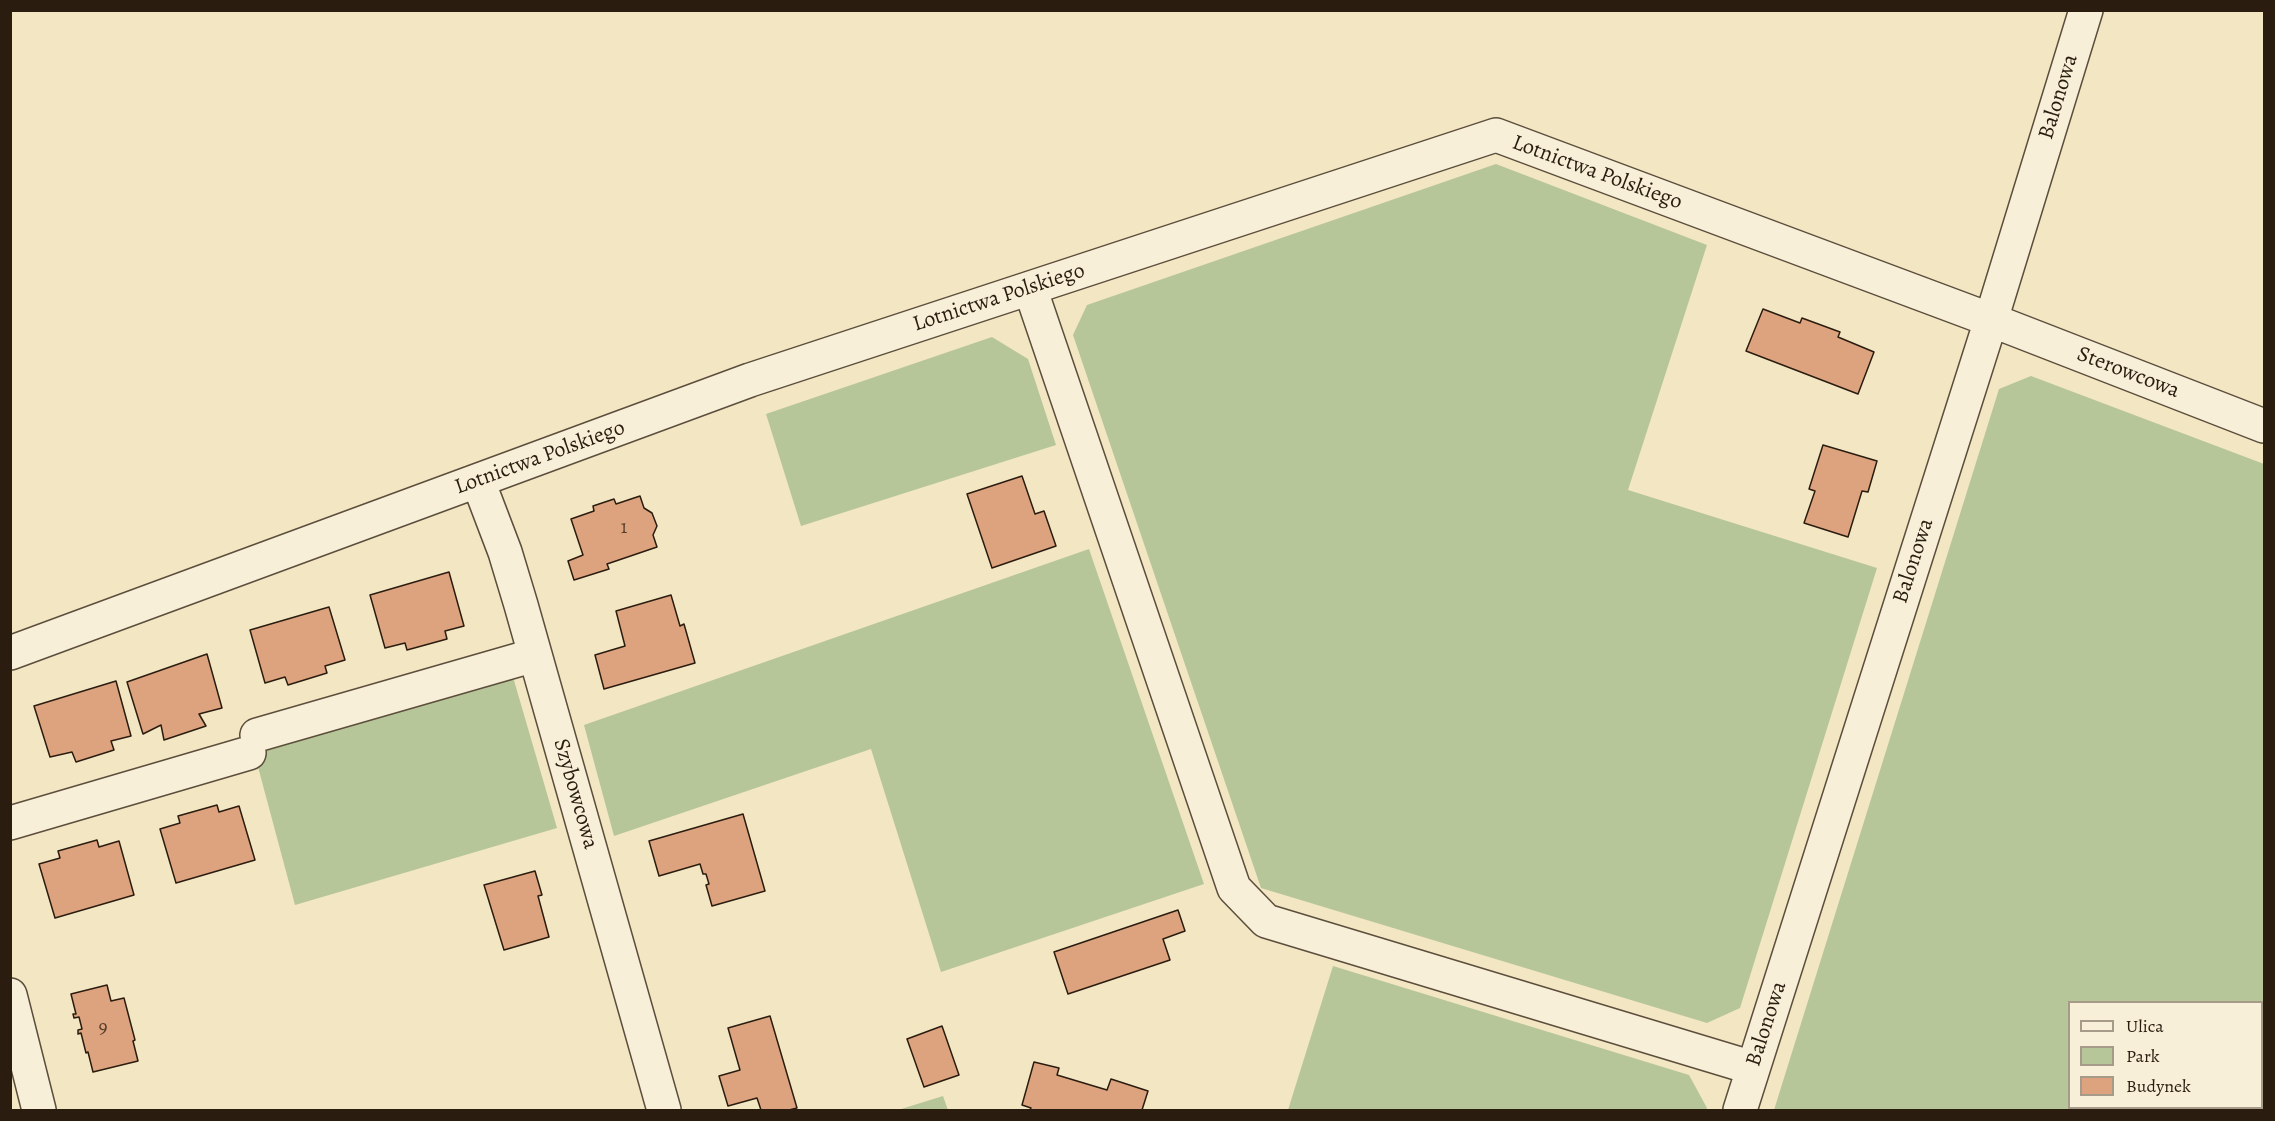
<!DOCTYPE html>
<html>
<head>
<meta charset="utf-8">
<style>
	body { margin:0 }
	#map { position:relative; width:2275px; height:1121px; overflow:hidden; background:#f3e6c3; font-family:Alegreya,serif }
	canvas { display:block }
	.frame { position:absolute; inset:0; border:12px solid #2a1c0f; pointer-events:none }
	.legend { position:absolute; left:2068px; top:1001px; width:195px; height:108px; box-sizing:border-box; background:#f7efd8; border:2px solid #a59b88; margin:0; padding:8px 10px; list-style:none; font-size:18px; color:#2a1c0f }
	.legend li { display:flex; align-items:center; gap:12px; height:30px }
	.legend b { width:30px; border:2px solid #a59b88 }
</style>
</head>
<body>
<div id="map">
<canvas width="2275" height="1121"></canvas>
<div class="frame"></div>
<ul class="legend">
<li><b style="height:8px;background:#f7efd8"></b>Ulica</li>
<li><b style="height:16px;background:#b6c698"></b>Park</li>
<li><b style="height:16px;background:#dda37f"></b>Budynek</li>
</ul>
</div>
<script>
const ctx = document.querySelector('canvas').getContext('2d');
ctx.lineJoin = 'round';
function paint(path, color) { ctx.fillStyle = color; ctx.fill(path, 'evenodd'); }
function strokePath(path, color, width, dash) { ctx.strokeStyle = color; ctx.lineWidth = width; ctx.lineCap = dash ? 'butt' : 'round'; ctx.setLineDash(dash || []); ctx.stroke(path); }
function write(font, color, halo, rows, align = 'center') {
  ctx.font = font + ' Alegreya,serif'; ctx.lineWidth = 6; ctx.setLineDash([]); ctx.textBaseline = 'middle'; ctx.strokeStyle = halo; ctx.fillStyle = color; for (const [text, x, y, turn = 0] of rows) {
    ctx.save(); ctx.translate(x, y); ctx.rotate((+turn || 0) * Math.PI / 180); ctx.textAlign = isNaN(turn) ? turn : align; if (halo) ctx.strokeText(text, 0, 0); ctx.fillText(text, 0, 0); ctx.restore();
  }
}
const green = new Path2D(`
	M 1496,164 L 1707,245 L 1628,490 L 1877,568 L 1740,1008 L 1707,1023 L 1261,888 L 1073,335 L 1087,305 Z
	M 992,337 L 1028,359 L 1056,445 L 801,526 L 766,414 Z
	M 2031,376 L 2264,464 L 2264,1110 L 1774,1110 L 1999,389 ZM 2262,1002 L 2262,1108 L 2070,1108 L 2070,1002 Z
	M 1089,549 L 1204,884 L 941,972 L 871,749 L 614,836 L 584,725 Z
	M 513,677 L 557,828 L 295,905 L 254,752 Z
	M 1333,966 L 1689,1075 L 1707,1108 L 1706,1110 L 1288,1110 Z
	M 943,1096 L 948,1110 L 898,1110 Z`);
const building = new Path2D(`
	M 1763,309 L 1800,323 L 1802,318 L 1840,332 L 1838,337 L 1874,352 L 1858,394 L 1746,351 Z
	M 1823,445 L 1877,461 L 1868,492 L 1862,491 L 1848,537 L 1804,523 L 1815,491 L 1809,489 Z
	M 1022,476 L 1035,514 L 1044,511 L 1056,546 L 992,568 L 967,494 Z
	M 640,496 L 644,508 L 652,513 L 657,526 L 653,535 L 657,547 L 607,564 L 609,569 L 574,580 L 568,561 L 583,555 L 571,519 L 594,511 L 593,506 L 614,499 L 616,504 Z
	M 449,572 L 464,626 L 445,631 L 447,639 L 407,650 L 405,643 L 385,648 L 370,595 Z
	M 671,595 L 680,626 L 684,624 L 695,663 L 604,689 L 595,655 L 625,646 L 616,611 Z
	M 329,607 L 345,660 L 325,666 L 327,673 L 288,685 L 285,677 L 265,683 L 250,630 Z
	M 207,654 L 222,708 L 199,714 L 206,726 L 164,740 L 161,725 L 143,734 L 127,682 Z
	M 116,681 L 131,736 L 111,741 L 114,750 L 76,762 L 72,752 L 50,757 L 34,706 Z
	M 217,805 L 219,812 L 239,806 L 255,860 L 176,883 L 160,829 L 180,823 L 178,816 Z
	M 743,814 L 765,891 L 712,906 L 706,885 L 709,884 L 706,874 L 703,874 L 700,864 L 659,876 L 649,841 Z
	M 97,840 L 99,847 L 119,841 L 134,895 L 55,918 L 39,864 L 60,858 L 58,851 Z
	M 535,871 L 542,895 L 538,896 L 549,937 L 504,950 L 484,885 Z
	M 1178,910 L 1185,931 L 1163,939 L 1170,960 L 1068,994 L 1054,952 Z
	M 107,985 L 111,1001 L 124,998 L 135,1040 L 133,1041 L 138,1061 L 93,1072 L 88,1052 L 86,1053 L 81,1033 L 78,1034 L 78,1030 L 82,1029 L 79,1017 L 74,1018 L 73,1014 L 76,1014 L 71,994 Z
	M 770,1016 L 797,1108 L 789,1110 L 761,1110 L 757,1098 L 728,1106 L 719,1076 L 740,1070 L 728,1028 Z
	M 942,1026 L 959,1075 L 924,1087 L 907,1039 Z
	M 1034,1062 L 1059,1068 L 1057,1075 L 1107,1090 L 1111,1079 L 1148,1091 L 1142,1110 L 1030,1110 L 1031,1108 L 1022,1105 Z`);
const minor = new Path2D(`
	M 1030,288 L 1234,888 L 1266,921 L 1753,1068
	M 478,481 L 505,552 L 521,605 L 664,1110
	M 10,653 L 750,380 L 1496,135 L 1991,320 L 2264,426
	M 257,735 L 535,655
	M 10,823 L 249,753
	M 10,995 L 39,1110
	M 1740,1110 L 1991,320 L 2086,10`);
const numberNames = [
	["1",624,528],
	["9",103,1028]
];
const streetNames = [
	["Balonowa",2059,97,-73],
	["Lotnictwa Polskiego",1597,173,20],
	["Lotnictwa Polskiego",999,298,-18],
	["Sterowcowa",2128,373,21],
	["Lotnictwa Polskiego",540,458,-20],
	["Balonowa",1914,561,-72],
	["Szybowcowa",575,794,74],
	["Balonowa",1767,1024,-72]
];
paint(green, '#b6c698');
paint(building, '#dda37f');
strokePath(building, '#2a1c0f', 1.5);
strokePath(minor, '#5c4e3c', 36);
strokePath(minor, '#f7efd8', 33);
write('20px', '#573e2b', null, numberNames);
write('22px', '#2a1c0f', '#f7efd8', streetNames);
</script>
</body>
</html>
